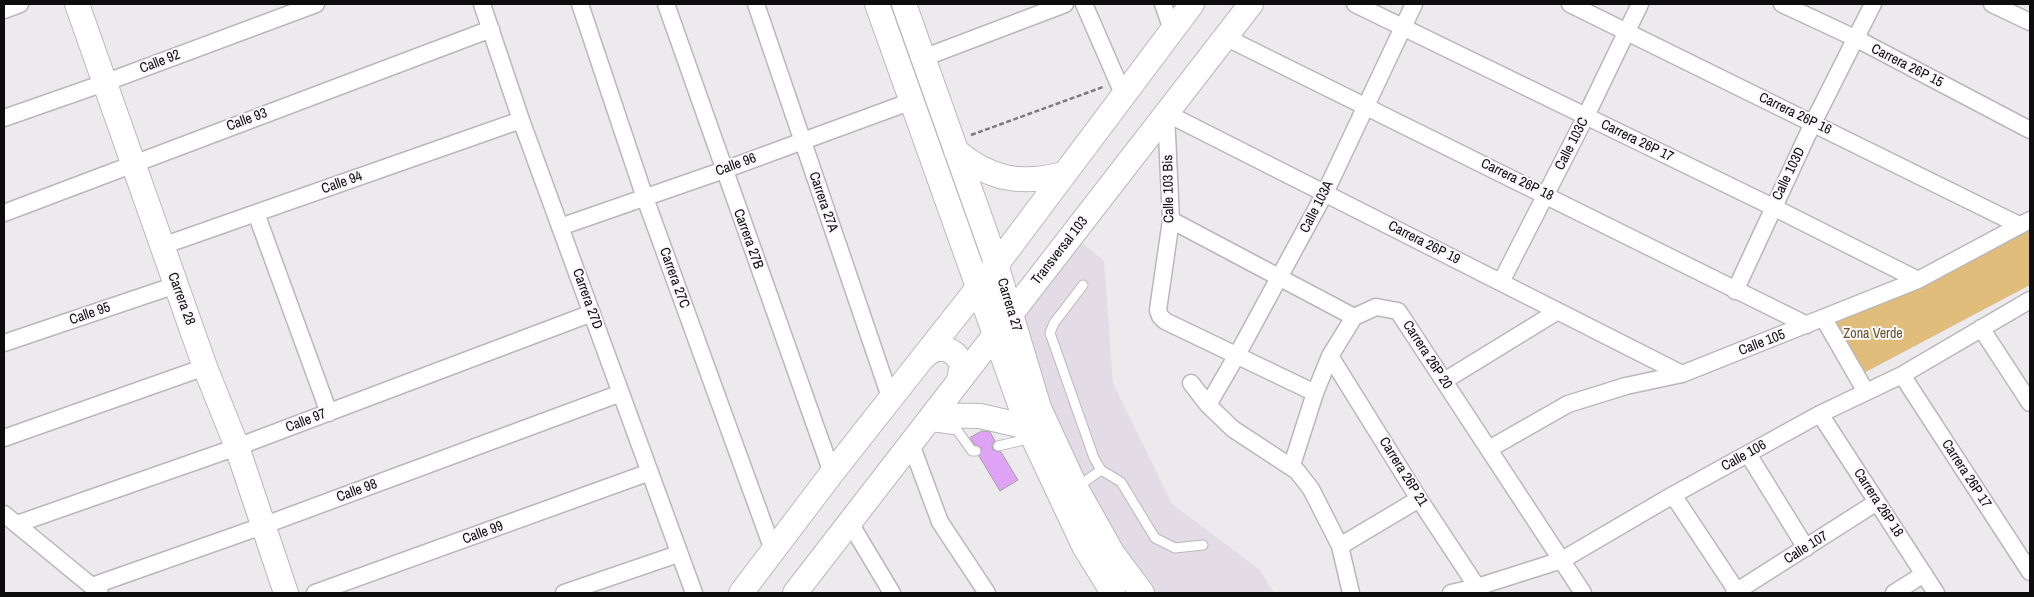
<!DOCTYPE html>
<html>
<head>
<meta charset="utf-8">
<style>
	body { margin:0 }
	#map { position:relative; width:2034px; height:597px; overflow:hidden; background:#edeaed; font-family:"Archivo Narrow",sans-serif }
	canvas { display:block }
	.frame { position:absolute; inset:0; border:5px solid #0e0d0e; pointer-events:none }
</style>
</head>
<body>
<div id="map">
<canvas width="2034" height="597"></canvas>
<div class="frame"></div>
</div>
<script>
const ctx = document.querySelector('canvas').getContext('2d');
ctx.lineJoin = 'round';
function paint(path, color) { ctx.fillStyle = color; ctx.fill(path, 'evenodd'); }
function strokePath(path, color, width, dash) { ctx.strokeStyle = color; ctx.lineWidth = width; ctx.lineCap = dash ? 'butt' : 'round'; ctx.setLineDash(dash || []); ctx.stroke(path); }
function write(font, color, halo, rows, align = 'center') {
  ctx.font = font + ' "Archivo Narrow",sans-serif'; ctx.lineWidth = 4; ctx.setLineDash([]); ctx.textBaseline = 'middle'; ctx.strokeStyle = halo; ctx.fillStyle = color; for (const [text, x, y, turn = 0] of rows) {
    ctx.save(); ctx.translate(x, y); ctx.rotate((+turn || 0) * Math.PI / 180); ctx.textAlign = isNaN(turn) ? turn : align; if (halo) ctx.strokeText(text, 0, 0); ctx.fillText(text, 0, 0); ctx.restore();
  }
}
const built = new Path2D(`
	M 1073,235 L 1104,261 L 1113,383 L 1172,504 L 1260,570 L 1274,593 L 1142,593 L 1113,554 L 1014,323 Z`);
const green = new Path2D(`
	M 2030,225 L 2030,285 L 1862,374 L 1830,321 Z`);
const building = new Path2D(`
	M 982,431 L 990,432 L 995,441 L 992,445 L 993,450 L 1001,452 L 1018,480 L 1000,491 L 979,456 L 982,448 L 975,445 L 970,438 Z`);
const path = new Path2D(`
	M 971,135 L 1103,87`);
const lane = new Path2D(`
	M 928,426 L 957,430 L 972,451 L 976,451
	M 998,446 L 1032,438
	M 1101,470 L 1121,482 L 1155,538 L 1175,548 L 1203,545
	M 1076,488 L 1101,470 L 1094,458 L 1050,333 L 1054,323 L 1083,285`);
const street = new Path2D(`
	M 482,4 L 521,120 L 694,593
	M 580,4 L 645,198 L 773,550
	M 666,4 L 832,473
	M 756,4 L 891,400
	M 1084,4 L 1124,96
	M 1163,4 L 1172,30
	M 1355,4 L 1773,207 L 1918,280
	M 1570,4 L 2019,225
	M 1782,4 L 1857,39 L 2030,130
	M 1992,4 L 2030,22
	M 4,10 L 20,4
	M 1225,37 L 1807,325
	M 923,58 L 1065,4
	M 4,118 L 104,83 L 316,4
	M 4,213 L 491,29
	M 256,213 L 329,413
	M 1171,220 L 1354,317
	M 560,227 L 724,170 L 912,101
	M 162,246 L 521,120
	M 1501,282 L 1586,116 L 1640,4
	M 1735,291 L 1813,123 L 1873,4
	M 1354,317 L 1376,307 L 1398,311 L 1583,593
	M 1824,319 L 1866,392
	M 1981,328 L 2030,403
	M 4,343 L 176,285
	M 1330,356 L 1419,499 L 1481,593
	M 1902,375 L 2030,572
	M 1444,381 L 1558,311
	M 1191,383 L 1208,405 L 1233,429 L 1297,471 L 1311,489 L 1340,546 L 1351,593
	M 1315,393 L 1165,321 L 1160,316 L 1158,310 L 1171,220 L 1166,113 L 1682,374
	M 1208,405 L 1237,355 L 1325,193 L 1414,4
	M 1820,414 L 1936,593
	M 4,438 L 205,367
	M 911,444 L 940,522 L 987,593
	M 1489,449 L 1568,404 L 1626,386 L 1682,374 L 1918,280 L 2030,220
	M 1748,454 L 1806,548
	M 1292,465 L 1315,393 L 1330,356 L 1354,317
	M 1673,495 L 1738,593
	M 4,514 L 100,593
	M 850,523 L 892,593
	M 17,524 L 237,447 L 592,313
	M 1340,546 L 1419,499
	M 92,586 L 265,525 L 621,393
	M 315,593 L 650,472
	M 564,593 L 678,554
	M 1451,593 L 1477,587 L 1562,560 L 1673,495 L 1820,414 L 1902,375 L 2030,300
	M 1734,593 L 1877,502
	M 1894,593 L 1924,574`);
const secondary = new Path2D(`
	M 77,4 L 205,367 L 237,447 L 286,593
	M 877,4 L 1028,427 L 1084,546 L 1113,593
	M 904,4 L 993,254 L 1039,408 L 1076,488 L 1113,554 L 1142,593
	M 956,151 C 990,180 1021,185 1064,174
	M 925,356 C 938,343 956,348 962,366 L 959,380
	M 933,415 L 980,416 L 1028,427
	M 741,593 L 832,473 L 1003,256 L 1192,4
	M 795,593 L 1251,4`);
const streetNames = [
	["Calle 92",160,62,-21],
	["Carrera 26P 15",1907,66,27],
	["Carrera 26P 16",1795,114,26],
	["Calle 93",247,120,-20],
	["Carrera 26P 17",1637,141,26],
	["Calle 103C",1572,144,-63],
	["Calle 96",736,165,-20],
	["Calle 103D",1789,174,-64],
	["Carrera 26P 18",1517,180,26],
	["Calle 94",342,183,-19],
	["Calle 103 Bis",1169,189,-91],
	["Carrera 27A",823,202,71],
	["Calle 103A",1317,207,-63],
	["Carrera 27B",748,239,70],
	["Carrera 26P 19",1424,243,27],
	["Transversal 103",1060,251,-52],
	["Carrera 27C",674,278,70],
	["Carrera 28",181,299,70],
	["Carrera 27D",587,299,70],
	["Carrera 27",1009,305,73],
	["Calle 95",90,314,-19],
	["Calle 105",1762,343,-21],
	["Carrera 26P 20",1427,355,57],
	["Calle 97",306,421,-21],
	["Calle 106",1744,456,-29],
	["Carrera 26P 21",1403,472,58],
	["Carrera 26P 17",1966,474,57],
	["Calle 98",357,491,-20],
	["Carrera 26P 18",1878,503,57],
	["Calle 99",483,533,-20],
	["Calle 107",1806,548,-32]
];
const parkNames = [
	["Zona Verde",1873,334]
];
paint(built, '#e3dce6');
paint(green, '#e0bd7b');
paint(building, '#dfa3f5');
strokePath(building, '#a19fa2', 1);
strokePath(lane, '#b9b7ba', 11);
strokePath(street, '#b9b7ba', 19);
strokePath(secondary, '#b9b7ba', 26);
strokePath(path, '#7d7b7d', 2.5, [5, 2.5]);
strokePath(lane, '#fff', 9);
strokePath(street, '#fff', 16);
strokePath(secondary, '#fff', 24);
write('14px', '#0e0d0e', '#faf8fb', streetNames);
write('14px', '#69542b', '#faf8fb', parkNames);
</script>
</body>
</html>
